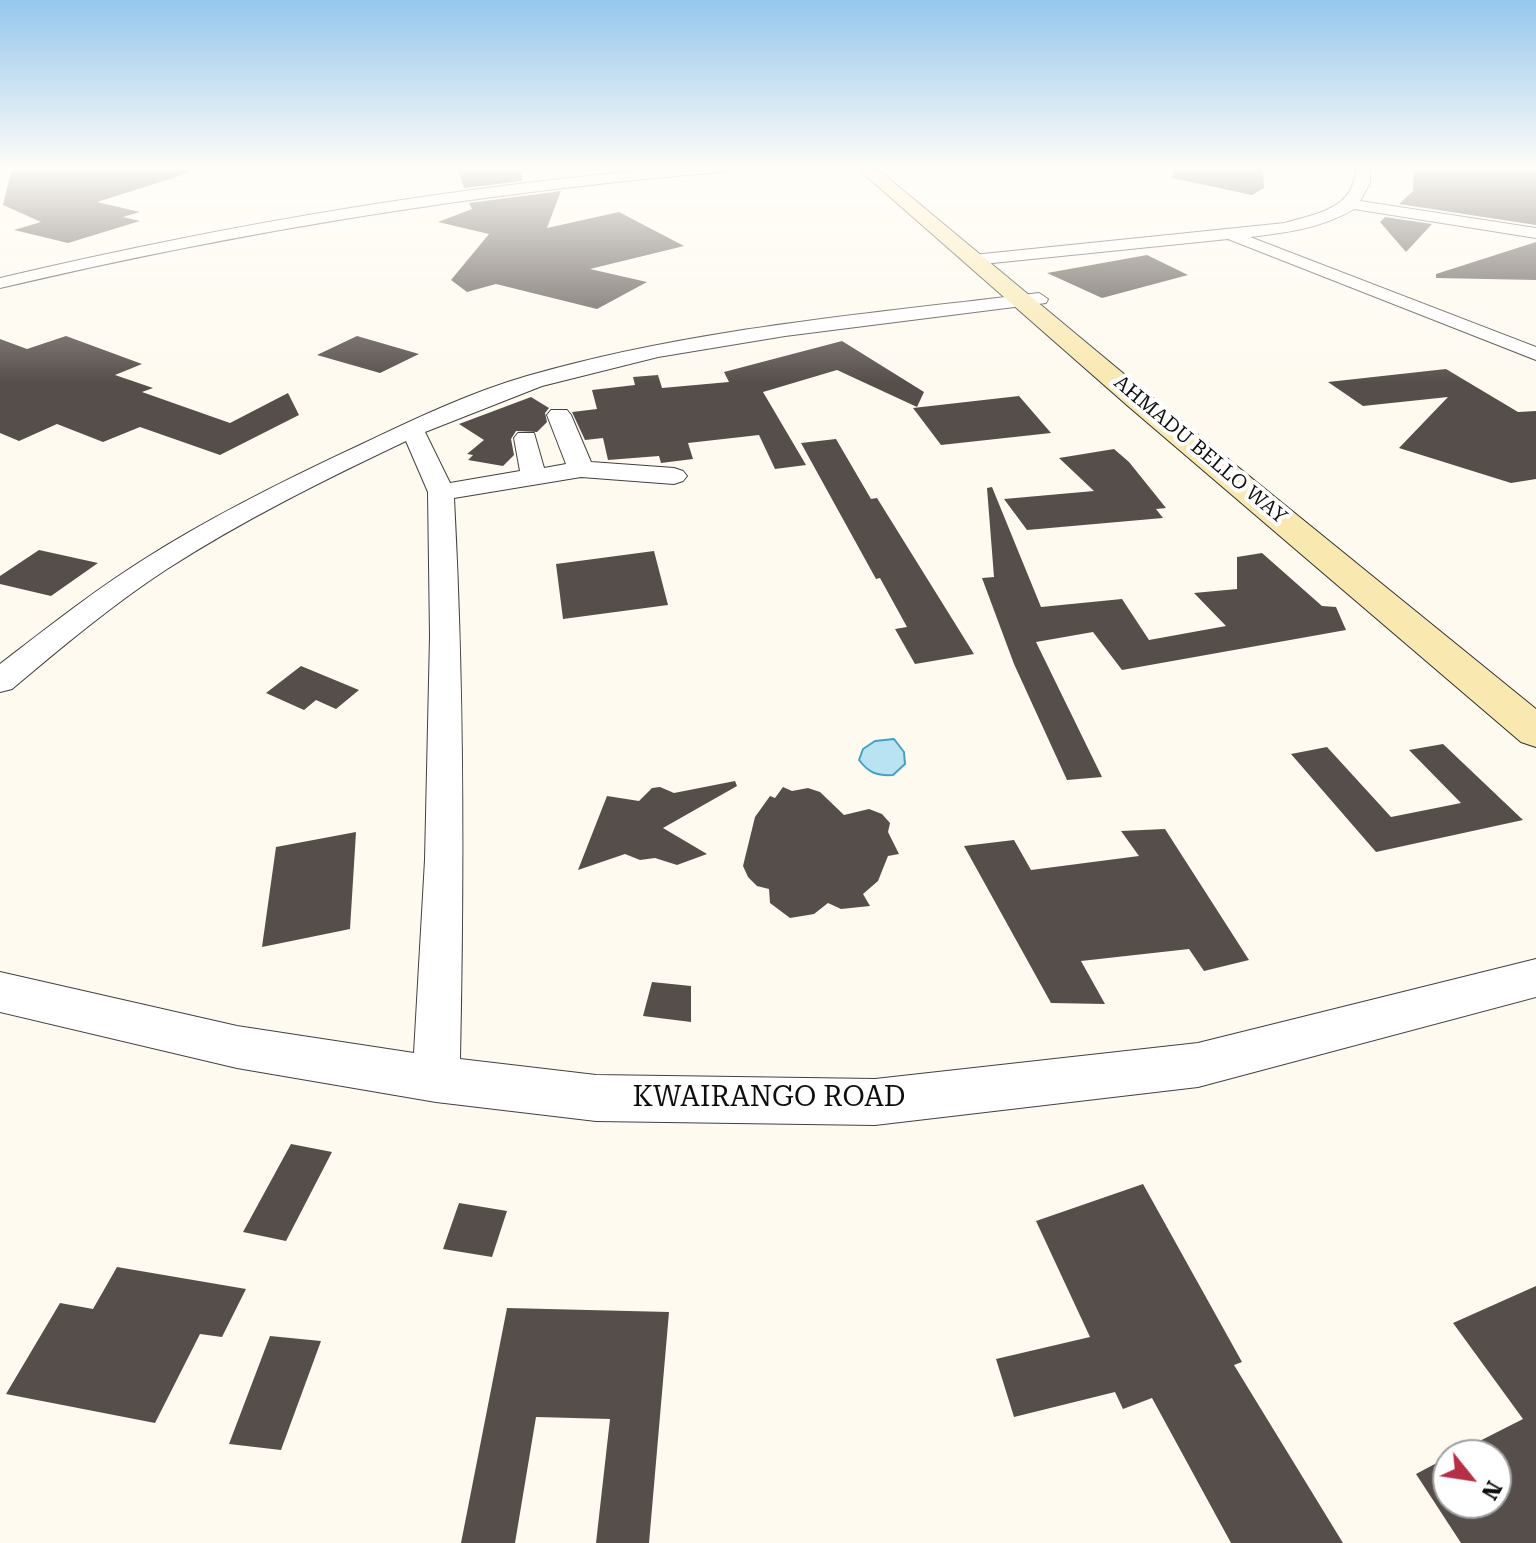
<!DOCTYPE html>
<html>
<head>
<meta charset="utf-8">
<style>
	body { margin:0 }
	#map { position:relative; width:1536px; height:1543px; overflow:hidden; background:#fefaf0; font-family:"Roboto Serif",serif }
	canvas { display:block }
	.north { position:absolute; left:1432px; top:1439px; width:80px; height:80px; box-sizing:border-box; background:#fff; border:2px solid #9f9f9f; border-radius:50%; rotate:120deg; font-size:22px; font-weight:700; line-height:32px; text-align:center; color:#0e0e0e }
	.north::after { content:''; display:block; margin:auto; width:28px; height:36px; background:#b53046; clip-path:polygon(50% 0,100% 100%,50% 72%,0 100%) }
</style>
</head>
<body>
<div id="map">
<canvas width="1536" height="1543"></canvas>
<div class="north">N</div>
</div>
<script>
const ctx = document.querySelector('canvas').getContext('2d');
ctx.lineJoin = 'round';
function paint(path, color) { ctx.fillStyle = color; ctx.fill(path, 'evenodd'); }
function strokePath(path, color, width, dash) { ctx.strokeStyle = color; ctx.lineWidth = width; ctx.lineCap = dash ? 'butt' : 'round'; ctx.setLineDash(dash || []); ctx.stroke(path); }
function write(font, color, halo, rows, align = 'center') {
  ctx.font = font + ' "Roboto Serif",serif'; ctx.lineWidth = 8; ctx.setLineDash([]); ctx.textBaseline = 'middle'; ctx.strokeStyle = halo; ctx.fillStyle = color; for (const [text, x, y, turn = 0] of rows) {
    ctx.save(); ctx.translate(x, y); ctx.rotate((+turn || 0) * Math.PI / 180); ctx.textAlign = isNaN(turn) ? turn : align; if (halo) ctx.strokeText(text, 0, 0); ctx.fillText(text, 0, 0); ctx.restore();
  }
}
const water = new Path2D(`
	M 894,739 L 904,752 L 905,764 L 893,775 C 877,776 869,773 859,760 L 863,749 L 875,741 Z`);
const building = new Path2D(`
	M 12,167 L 188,167 L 189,173 L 97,202 L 140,212 L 123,217 L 140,221 L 68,243 L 14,230 L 41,222 L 3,205 Z
	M 457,167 L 521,167 L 522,181 L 464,188 Z
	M 1174,167 L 1263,167 L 1264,188 L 1252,195 L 1172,178 Z
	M 1414,167 L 1536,167 L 1536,225 L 1399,204 L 1413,191 Z
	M 561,191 L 547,228 L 619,212 L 684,246 L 590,269 L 647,282 L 597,309 L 496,284 L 467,292 L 451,280 L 489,234 L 438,222 L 472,209 L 469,203 Z
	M 1385,217 L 1432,224 L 1406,252 L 1380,222 Z
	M 1536,242 L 1536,280 L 1436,278 L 1436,274 Z
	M 1147,255 L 1188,275 L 1102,298 L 1047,273 Z
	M 66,336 L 142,364 L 115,375 L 153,388 L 142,392 L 230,423 L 288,393 L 299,415 L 220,455 L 140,427 L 103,442 L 57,424 L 19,441 L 0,433 L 0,339 L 27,349 Z
	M 357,336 L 419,354 L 380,373 L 317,355 Z
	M 842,341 L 924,392 L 917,407 L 837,370 L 763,392 L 806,465 L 775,469 L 759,435 L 688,443 L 693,459 L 661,463 L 659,456 L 608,460 L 603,438 L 585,440 L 572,412 L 597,409 L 592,390 L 635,385 L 633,377 L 658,375 L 662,388 L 729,382 L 724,372 Z
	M 1446,369 L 1518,412 L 1536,411 L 1536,479 L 1511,483 L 1399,448 L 1448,397 L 1363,406 L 1328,382 Z
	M 1019,396 L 1051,433 L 941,445 L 913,408 Z
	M 531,397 L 549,408 L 545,413 L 547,422 L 537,432 L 516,431 L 511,439 L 514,455 L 503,466 L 468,460 L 473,455 L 467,454 L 484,440 L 459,424 Z
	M 836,439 L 871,499 L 877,498 L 974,654 L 915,664 L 895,629 L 907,627 L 880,578 L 876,579 L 801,443 Z
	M 1114,449 L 1129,462 L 1166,508 L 1156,509 L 1163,518 L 1027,530 L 1004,499 L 1094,491 L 1059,458 Z
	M 992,487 L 1041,607 L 1122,599 L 1149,640 L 1226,626 L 1194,593 L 1237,589 L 1237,557 L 1262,553 L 1322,606 L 1336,607 L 1346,630 L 1122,670 L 1093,632 L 1036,642 L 1102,777 L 1067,780 L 1014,664 L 982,578 L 994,577 L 987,488 Z
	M 39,550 L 98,563 L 51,596 L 0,584 L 0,576 Z
	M 654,551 L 668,605 L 563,619 L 556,564 Z
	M 301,666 L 359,690 L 336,709 L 316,700 L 304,710 L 266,693 Z
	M 1443,744 L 1523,820 L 1376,852 L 1291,754 L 1327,747 L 1391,817 L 1461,803 L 1409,750 Z
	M 735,781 L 737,786 L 663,828 L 707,854 L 677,865 L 655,858 L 640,860 L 625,854 L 578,870 L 607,796 L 639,801 L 652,788 L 660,787 L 674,793 Z
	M 783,787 L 792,791 L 808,788 L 820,792 L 844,815 L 869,809 L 882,814 L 890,823 L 888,832 L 899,854 L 888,856 L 878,881 L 863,894 L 870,906 L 841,909 L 828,903 L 814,914 L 790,918 L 770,903 L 769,889 L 757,886 L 748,877 L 743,866 L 755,817 L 770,796 L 775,798 Z
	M 1165,829 L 1249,960 L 1204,971 L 1189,949 L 1081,961 L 1105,1004 L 1051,1003 L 964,846 L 1014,840 L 1031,870 L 1139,856 L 1121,831 Z
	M 356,832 L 350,929 L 262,947 L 276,847 Z
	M 652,982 L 691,986 L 691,1022 L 643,1016 Z
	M 291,1144 L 332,1152 L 286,1241 L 243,1232 Z
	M 1143,1184 L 1242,1362 L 1234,1365 L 1343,1543 L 1231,1543 L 1152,1398 L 1123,1409 L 1115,1392 L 1014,1417 L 996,1359 L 1090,1337 L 1036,1221 Z
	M 459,1203 L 507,1211 L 492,1257 L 443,1249 Z
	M 117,1267 L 246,1289 L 222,1337 L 200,1334 L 155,1423 L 6,1394 L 60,1303 L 93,1309 Z
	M 1536,1286 L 1536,1543 L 1461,1543 L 1416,1474 L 1448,1457 L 1448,1503 L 1496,1503 L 1496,1455 L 1452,1455 L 1523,1419 L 1453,1323 Z
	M 507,1308 L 669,1312 L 649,1543 L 596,1543 L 610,1419 L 536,1417 L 515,1543 L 461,1543 Z
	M 270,1336 L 321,1341 L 281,1450 L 229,1444 Z`);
const street = new Path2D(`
	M 683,167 L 737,167 L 730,171 C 483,192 241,231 0,288 L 0,278 C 225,225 452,186 683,167 Z
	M 1356,167 L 1370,167 L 1370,183 L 1360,201 L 1536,228 L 1536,238 L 1354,209 C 1323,228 1285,233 1250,237 L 1536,347 L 1536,360 L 1228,239 L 973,265 L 964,260 L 973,255 L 1285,223 C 1318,213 1355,209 1356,167 Z
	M 1039,293 L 1048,299 L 1046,303 L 785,336 L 658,357 L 542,386 L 425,432 L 450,483 L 520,471 L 514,438 L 518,433 L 534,433 L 544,468 L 566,464 L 547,415 L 551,410 L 567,410 L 571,415 L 591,462 L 674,468 L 683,471 L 687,476 L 683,481 L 674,484 L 581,477 L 454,498 C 464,685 464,872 460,1059 L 596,1075 L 875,1079 L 1198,1043 L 1536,959 L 1536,997 L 1198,1087 L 875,1125 L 596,1121 L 436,1102 L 237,1068 L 0,1012 L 0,972 L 237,1026 L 414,1053 L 425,860 L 430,636 L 428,492 L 406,441 C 324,480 243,520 167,569 C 112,605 62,647 12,689 L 0,692 L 0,664 C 48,627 95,590 146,558 C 214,515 287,479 360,445 C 414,419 469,393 527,376 C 694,328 868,314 1039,293 Z`);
const secondary = new Path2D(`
	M 856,167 L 875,167 L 1148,394 L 1536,709 L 1536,747 L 1521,742 L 1128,406 Z`);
const farStreetnames = [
	["AHMADU BELLO WAY",1200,450,40]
];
const nearStreetnames = [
	["KWAIRANGO ROAD",769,1098]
];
paint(water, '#b9e3f2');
strokePath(water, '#45a0c4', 2);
paint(building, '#564e4b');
strokePath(street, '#414141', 2);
strokePath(secondary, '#303030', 2);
paint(street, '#fff');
paint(secondary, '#f9e8b0');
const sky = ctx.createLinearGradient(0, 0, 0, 383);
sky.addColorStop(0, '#95c7ec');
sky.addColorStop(0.44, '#fffdf8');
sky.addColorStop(1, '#fffdf800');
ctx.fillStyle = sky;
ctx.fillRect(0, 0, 1536, 383);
write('20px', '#0e0e0e', '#fff', farStreetnames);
write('28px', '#0e0e0e', '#fff', nearStreetnames);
</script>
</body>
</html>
